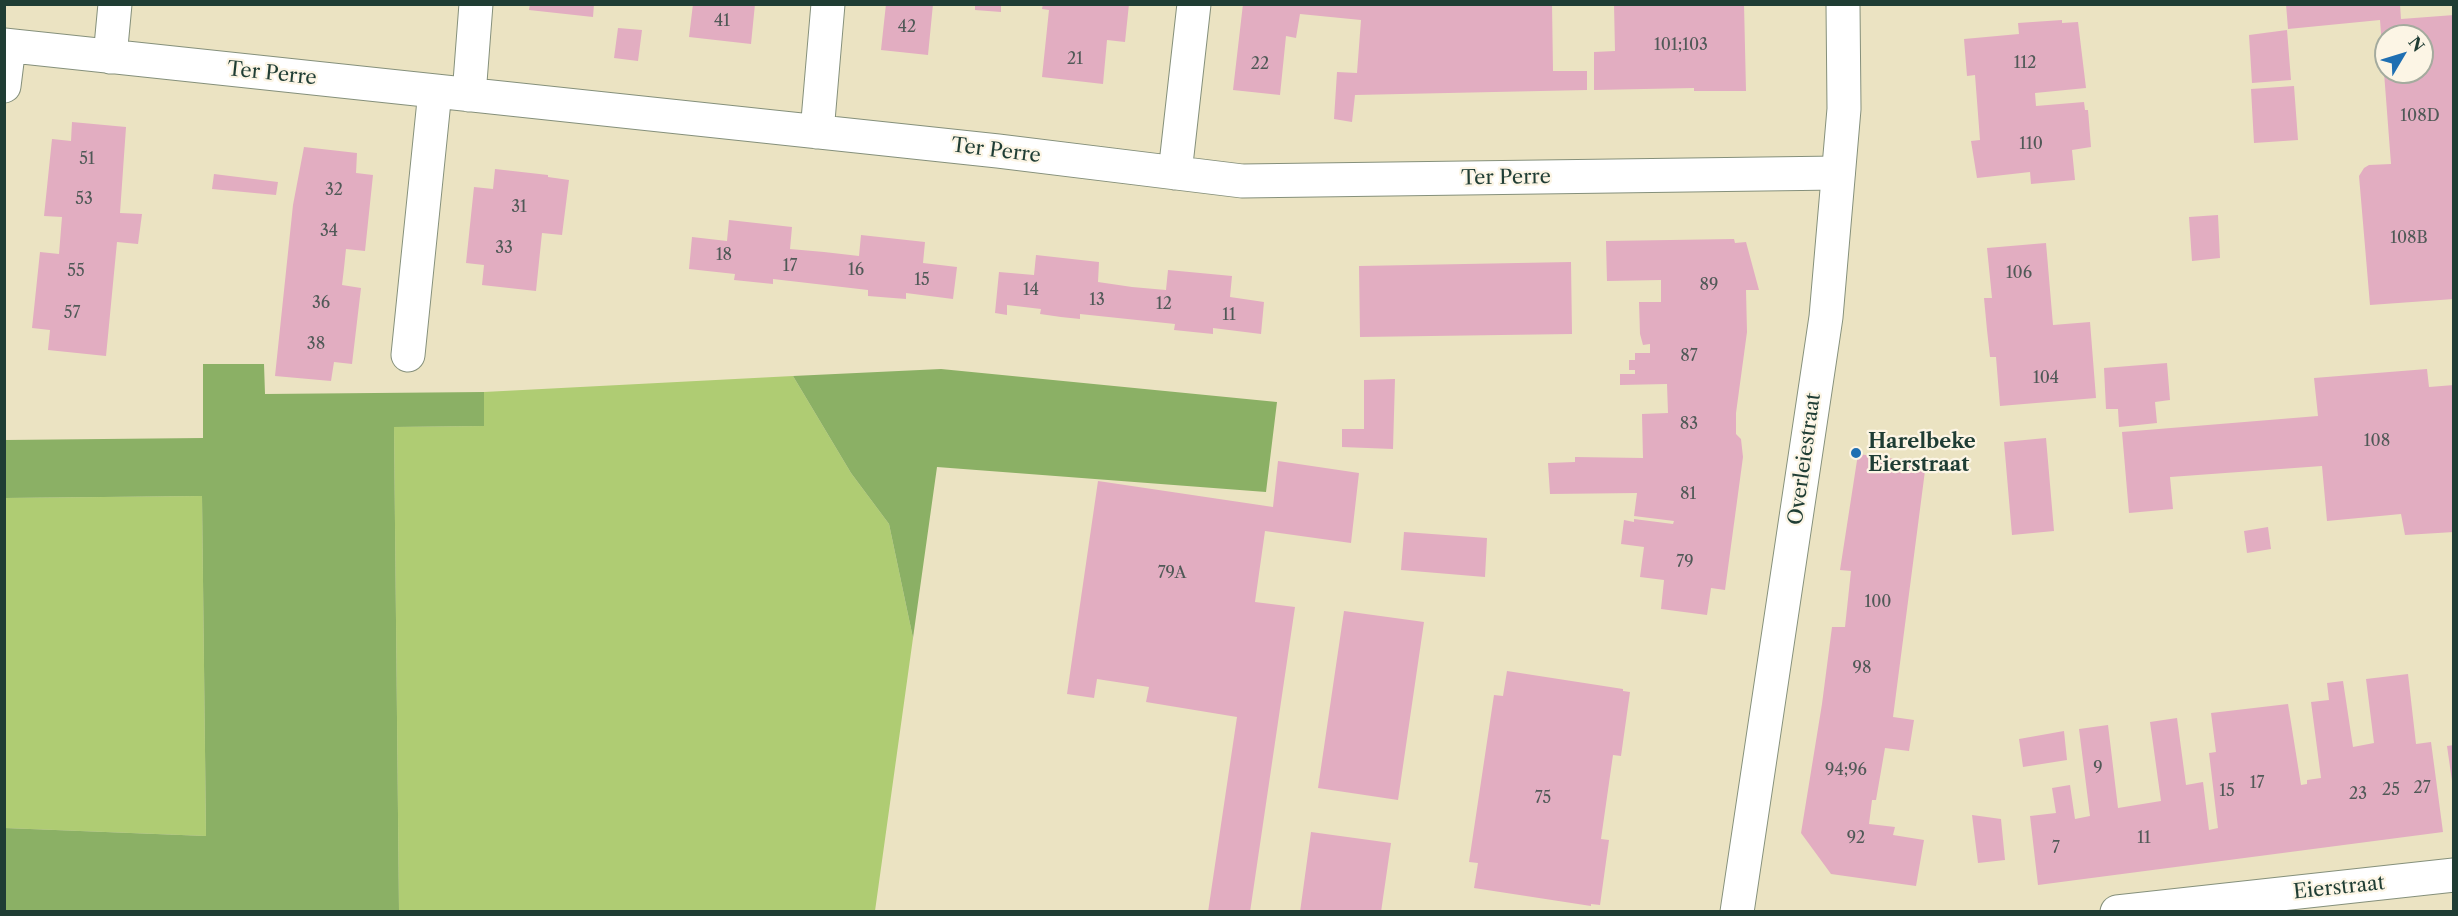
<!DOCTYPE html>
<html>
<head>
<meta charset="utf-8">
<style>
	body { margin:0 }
	#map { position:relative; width:2458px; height:916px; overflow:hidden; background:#ebe3c2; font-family:"Libre Caslon Text",serif }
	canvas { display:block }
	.frame { position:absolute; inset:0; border:6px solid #1f3d34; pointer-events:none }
	.north { position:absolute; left:2374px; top:24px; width:60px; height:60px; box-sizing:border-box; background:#fcf5e5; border:2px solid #a4ab9e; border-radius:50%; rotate:52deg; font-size:16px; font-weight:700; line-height:24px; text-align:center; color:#1f3d34 }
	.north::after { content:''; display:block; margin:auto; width:21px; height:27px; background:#1f6fb2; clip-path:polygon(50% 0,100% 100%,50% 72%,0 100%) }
</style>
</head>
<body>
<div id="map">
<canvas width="2458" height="916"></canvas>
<div class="frame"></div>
<div class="north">N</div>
</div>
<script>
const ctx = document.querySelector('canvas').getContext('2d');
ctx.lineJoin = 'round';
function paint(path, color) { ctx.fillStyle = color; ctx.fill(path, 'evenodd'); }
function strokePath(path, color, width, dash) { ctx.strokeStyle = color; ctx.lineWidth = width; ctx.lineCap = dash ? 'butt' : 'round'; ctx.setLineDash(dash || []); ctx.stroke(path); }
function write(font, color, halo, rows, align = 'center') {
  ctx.font = font + ' "Libre Caslon Text",serif'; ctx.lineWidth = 4.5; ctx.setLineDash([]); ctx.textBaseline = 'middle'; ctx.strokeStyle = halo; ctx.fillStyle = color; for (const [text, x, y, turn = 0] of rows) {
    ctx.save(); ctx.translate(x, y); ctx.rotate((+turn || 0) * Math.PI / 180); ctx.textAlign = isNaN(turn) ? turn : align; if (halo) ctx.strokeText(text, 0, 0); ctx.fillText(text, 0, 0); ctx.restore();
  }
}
const green = new Path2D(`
	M 793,376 L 851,473 L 889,524 L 913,638 L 875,911 L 399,911 L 394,427 L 484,426 L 484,392 Z
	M 202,496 L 206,836 L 5,828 L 5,498 Z`);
const forest = new Path2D(`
	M 203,364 L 264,364 L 265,394 L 484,392 L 484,426 L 394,427 L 399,911 L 5,911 L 5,828 L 206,836 L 202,496 L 4,498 L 5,440 L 203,438 Z
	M 941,369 L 1277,402 L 1266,492 L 937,467 L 913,638 L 889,524 L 851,473 L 793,376 Z`);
const building = new Path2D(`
	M 530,4 L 594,4 L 593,17 L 529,10 Z
	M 693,4 L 755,4 L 751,44 L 689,37 Z
	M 886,4 L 933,4 L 928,55 L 881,50 Z
	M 975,4 L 1001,4 L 1001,12 L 975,10 Z
	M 1043,4 L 1129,4 L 1125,42 L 1107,40 L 1103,84 L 1042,77 L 1049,10 L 1042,9 Z
	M 1243,4 L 1552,4 L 1553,71 L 1587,71 L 1587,90 L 1355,95 L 1352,122 L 1334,119 L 1337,72 L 1357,73 L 1361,20 L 1300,14 L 1296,38 L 1286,36 L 1280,95 L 1233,90 Z
	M 1614,4 L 1744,4 L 1746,91 L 1694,91 L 1694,88 L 1594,90 L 1594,52 L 1615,51 Z
	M 2286,4 L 2400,4 L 2401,19 L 2454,15 L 2454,299 L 2370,305 L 2359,176 L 2364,168 L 2369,165 L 2391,164 L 2380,20 L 2288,29 ZM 2386,36 L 2422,36 L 2422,72 L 2386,72 Z
	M 2062,20 L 2062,23 L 2078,22 L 2086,88 L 2035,93 L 2036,106 L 2084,102 L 2085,110 L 2088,110 L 2091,147 L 2072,150 L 2075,180 L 2031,184 L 2030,172 L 1977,178 L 1971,141 L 1980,140 L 1975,75 L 1967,76 L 1964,39 L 2019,34 L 2018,23 Z
	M 618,28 L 642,30 L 638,61 L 614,58 Z
	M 2287,30 L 2291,80 L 2252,83 L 2249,35 Z
	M 2294,86 L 2298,140 L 2254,143 L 2251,89 Z
	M 72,122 L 126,127 L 120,213 L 142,214 L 138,244 L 117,242 L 106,356 L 48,350 L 50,330 L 32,328 L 40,252 L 59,254 L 62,217 L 44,216 L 52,139 L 71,141 Z
	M 304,147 L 357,153 L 356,173 L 373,175 L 365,251 L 346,249 L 344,268 L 342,285 L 361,288 L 352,364 L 334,362 L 331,381 L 275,376 L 293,205 Z
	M 495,169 L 548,175 L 548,177 L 569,180 L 562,235 L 542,233 L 536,291 L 482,285 L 484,265 L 466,263 L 474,187 L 493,189 Z
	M 214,174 L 278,182 L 276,195 L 212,189 Z
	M 2218,215 L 2220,258 L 2192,261 L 2189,217 Z
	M 729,220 L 792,227 L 790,249 L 824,252 L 859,256 L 861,235 L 925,242 L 923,263 L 957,267 L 953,299 L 906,293 L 906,299 L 868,296 L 868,290 L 773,279 L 773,284 L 734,280 L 735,274 L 689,269 L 692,237 L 727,241 Z
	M 1734,239 L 1735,243 L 1746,242 L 1759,290 L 1746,290 L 1747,332 L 1736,413 L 1736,434 L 1741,439 L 1743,457 L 1725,590 L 1711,588 L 1707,615 L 1661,609 L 1664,580 L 1640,577 L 1644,547 L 1621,544 L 1624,520 L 1634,522 L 1634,519 L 1673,524 L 1674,521 L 1634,516 L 1637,493 L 1550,494 L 1548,463 L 1575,462 L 1575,457 L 1643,458 L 1642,414 L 1668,413 L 1667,384 L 1620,385 L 1620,374 L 1635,374 L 1635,370 L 1629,370 L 1629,360 L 1635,360 L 1635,353 L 1650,353 L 1650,344 L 1643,345 L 1640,334 L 1639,302 L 1661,302 L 1661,280 L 1607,281 L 1606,241 Z
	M 2046,243 L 2053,325 L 2090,322 L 2096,398 L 2000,406 L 1996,357 L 1990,357 L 1987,330 L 1984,298 L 1992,298 L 1987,248 Z
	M 1036,255 L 1099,262 L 1098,282 L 1132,287 L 1166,290 L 1168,270 L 1232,276 L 1230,297 L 1264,302 L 1261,334 L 1213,328 L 1213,334 L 1174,330 L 1175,324 L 1080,314 L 1080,319 L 1061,317 L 1040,314 L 1041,309 L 1007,305 L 1007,315 L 995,313 L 999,272 L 1034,275 Z
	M 1571,262 L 1572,334 L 1360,337 L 1359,266 Z
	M 2167,363 L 2170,400 L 2155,402 L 2157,423 L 2119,427 L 2118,409 L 2106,409 L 2104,368 Z
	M 2427,369 L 2429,387 L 2454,385 L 2454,532 L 2405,535 L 2401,514 L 2327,521 L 2322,466 L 2170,477 L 2173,509 L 2129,513 L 2122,432 L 2318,416 L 2314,378 Z
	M 1395,379 L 1393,449 L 1342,447 L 1342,429 L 1364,429 L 1364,380 Z
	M 2046,438 L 2054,531 L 2012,535 L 2004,442 Z
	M 1858,454 L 1926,463 L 1893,717 L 1914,720 L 1909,751 L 1885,748 L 1876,800 L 1872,800 L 1869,824 L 1895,827 L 1893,835 L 1924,840 L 1916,886 L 1831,874 L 1801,833 L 1822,704 L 1832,627 L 1845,627 L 1851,571 L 1840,570 Z
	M 1278,461 L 1359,473 L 1351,543 L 1265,531 L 1255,602 L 1295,607 L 1250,912 L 1208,912 L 1237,717 L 1146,702 L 1149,687 L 1097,679 L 1094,698 L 1067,694 L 1098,481 L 1273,507 Z
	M 2268,527 L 2271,549 L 2247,553 L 2244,531 Z
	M 1404,532 L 1487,538 L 1485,577 L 1401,570 Z
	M 1344,611 L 1424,622 L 1398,800 L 1318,788 Z
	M 1507,671 L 1623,689 L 1623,691 L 1630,692 L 1621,756 L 1613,755 L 1601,839 L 1609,840 L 1600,905 L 1591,904 L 1591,906 L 1474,888 L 1478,863 L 1469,862 L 1494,695 L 1503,696 Z
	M 2408,674 L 2416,744 L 2431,742 L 2443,832 L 2038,885 L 2030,816 L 2056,813 L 2052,788 L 2070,785 L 2075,819 L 2090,816 L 2079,729 L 2108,725 L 2118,808 L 2161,801 L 2150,722 L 2177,718 L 2186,785 L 2203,782 L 2209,830 L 2218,828 L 2209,753 L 2216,752 L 2211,713 L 2288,704 L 2301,785 L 2307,784 L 2307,780 L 2321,778 L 2311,702 L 2329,700 L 2327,683 L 2343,681 L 2353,747 L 2374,743 L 2366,679 Z
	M 2064,731 L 2067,760 L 2023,767 L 2019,739 Z
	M 2454,745 L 2454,781 L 2452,781 L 2447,746 Z
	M 1972,815 L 2001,819 L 2005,860 L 1978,863 Z
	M 1311,832 L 1391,843 L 1381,912 L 1300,912 Z`);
const street = new Path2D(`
	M 4,45 L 998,151 L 1242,181 L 1838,173
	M 110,57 L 115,4
	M 4,86 L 9,46
	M 469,95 L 476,4
	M 817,132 L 828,4
	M 1175,173 L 1194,4
	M 408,355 L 435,91
	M 2117,912 L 2454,875`);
const secondary = new Path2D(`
	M 1737,912 L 1826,317 L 1844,109 L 1843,4`);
const markers = [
	[1856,453,6,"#1f6fb2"]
];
const numberNames = [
	["41",722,21],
	["42",907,27],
	["101;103",1681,45],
	["21",1075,59],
	["112",2025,63],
	["22",1260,64],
	["108D",2420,116],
	["110",2031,144],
	["51",87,159],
	["32",334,190],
	["53",84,199],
	["31",519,207],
	["34",329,231],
	["108B",2409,238],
	["33",504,248],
	["18",724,255],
	["17",790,266],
	["16",856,270],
	["55",76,271],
	["106",2019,273],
	["15",922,280],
	["89",1709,285],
	["14",1031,290],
	["13",1097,300],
	["36",321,303],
	["12",1164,304],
	["57",72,313],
	["11",1229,315],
	["38",316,344],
	["87",1689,356],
	["104",2046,378],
	["83",1689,424],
	["108",2377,441],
	["81",1688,494],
	["79",1685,562],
	["79A",1172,573],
	["100",1878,602],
	["98",1862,668],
	["9",2098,768],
	["94;96",1846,770],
	["17",2257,783],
	["27",2422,788],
	["25",2391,790],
	["15",2227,791],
	["23",2358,794],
	["75",1543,798],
	["92",1856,838],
	["11",2144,838],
	["7",2056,848]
];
const streetNames = [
	["Ter Perre",272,74,6],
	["Ter Perre",996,151,7],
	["Ter Perre",1506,178,-1],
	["Overleiestraat",1805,459,-82],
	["Eierstraat",2339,888,-6]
];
const poiNames = [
	["Harelbeke",1868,442],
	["Eierstraat",1868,465]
];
paint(green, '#afcc73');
paint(forest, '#8bb065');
paint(building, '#e2adc1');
strokePath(street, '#85907b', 35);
strokePath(secondary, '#85907b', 35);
strokePath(street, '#fff', 33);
strokePath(secondary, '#fff', 33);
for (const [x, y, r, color] of markers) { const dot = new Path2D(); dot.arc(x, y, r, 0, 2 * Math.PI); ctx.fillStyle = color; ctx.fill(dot); strokePath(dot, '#fcf5e5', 2); }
write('16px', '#505957', null, numberNames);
write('20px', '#1f3d34', '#fcf5e5', streetNames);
write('bold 20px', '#1f3d34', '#fcf5e5', poiNames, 'left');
</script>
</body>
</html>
